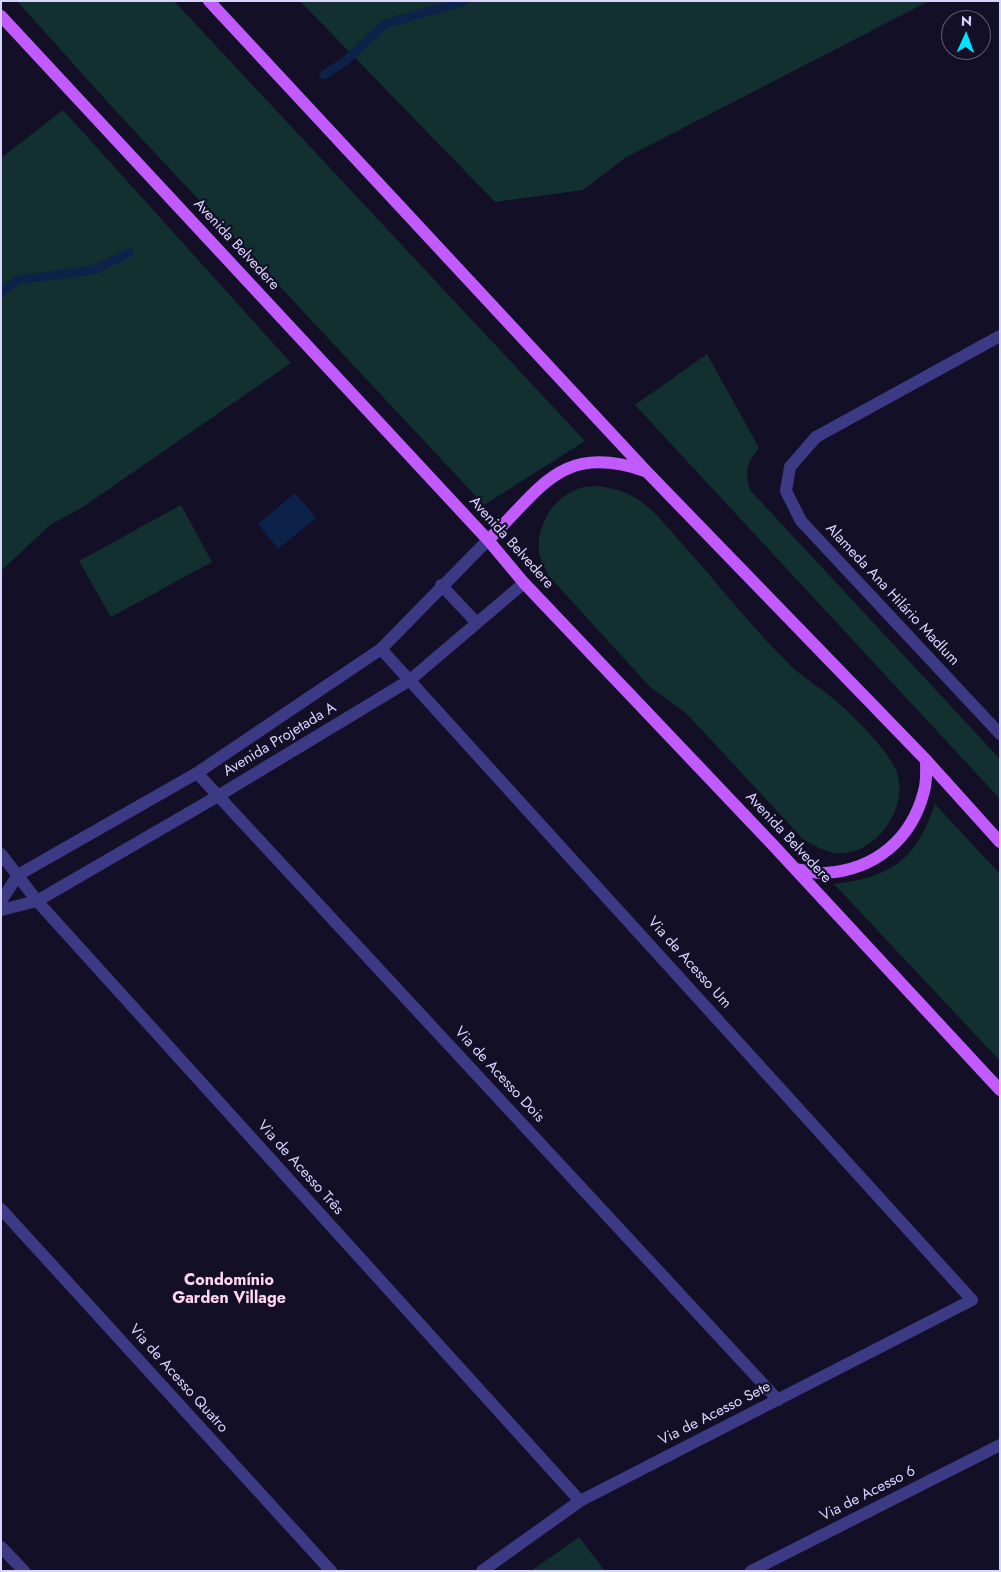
<!DOCTYPE html>
<html>
<head>
<meta charset="utf-8">
<style>
	body { margin:0 }
	#map { position:relative; width:1001px; height:1572px; overflow:hidden; background:#130f26; font-family:Jost,sans-serif }
	canvas { display:block }
	.frame { position:absolute; inset:0; border:2px solid #d9d4ff; pointer-events:none }
	.north { position:absolute; left:941px; top:10px; width:50px; height:50px; box-sizing:border-box; background:#130f26; border:1px solid #625e7d; border-radius:50%; rotate:2deg; font-size:14px; font-weight:700; line-height:20px; text-align:center; color:#d9d4ff }
	.north::after { content:''; display:block; margin:auto; width:18px; height:22px; background:#00e5ff; clip-path:polygon(50% 0,100% 100%,50% 72%,0 100%) }
</style>
</head>
<body>
<div id="map">
<canvas width="1001" height="1572"></canvas>
<div class="frame"></div>
<div class="north">N</div>
</div>
<script>
const ctx = document.querySelector('canvas').getContext('2d');
ctx.lineJoin = 'round';
function paint(path, color) { ctx.fillStyle = color; ctx.fill(path, 'evenodd'); }
function strokePath(path, color, width, dash) { ctx.strokeStyle = color; ctx.lineWidth = width; ctx.lineCap = dash ? 'butt' : 'round'; ctx.setLineDash(dash || []); ctx.stroke(path); }
function write(font, color, halo, rows, align = 'center') {
  ctx.font = font + ' Jost,sans-serif'; ctx.lineWidth = 4.5; ctx.setLineDash([]); ctx.textBaseline = 'middle'; ctx.strokeStyle = halo; ctx.fillStyle = color; for (const [text, x, y, turn = 0] of rows) {
    ctx.save(); ctx.translate(x, y); ctx.rotate((+turn || 0) * Math.PI / 180); ctx.textAlign = isNaN(turn) ? turn : align; if (halo) ctx.strokeText(text, 0, 0); ctx.fillText(text, 0, 0); ctx.restore();
  }
}
const green = new Path2D(`
	M 17,1 L 174,1 L 585,441 L 484,505 L 113,108 Z
	M 300,1 L 929,1 L 625,158 L 583,190 L 495,202 Z
	M 63,110 L 291,363 L 83,507 L 50,525 L 1,571 L 1,158 Z
	M 707,354 L 759,448 C 746,464 745,470 750,490 L 1000,759 L 1000,799 L 635,405 Z
	M 594,486 C 612,488 628,491 643,503 C 659,515 671,532 685,547 C 720,586 753,629 791,666 C 805,679 822,689 836,701 C 853,715 884,747 894,766 C 914,804 876,858 834,853 C 823,851 813,845 803,839 L 687,714 L 650,687 L 548,575 C 546,569 542,563 540,557 C 534,532 550,500 575,490 C 580,487 588,487 594,486 Z
	M 181,505 L 212,562 L 111,617 L 79,561 Z
	M 935,804 L 1000,874 L 1000,1061 L 834,884 C 892,877 916,860 935,804 Z
	M 579,1537 L 605,1571 L 531,1571 Z`);
const water = new Path2D(`
	M 295,493 L 316,518 L 278,549 L 258,524 Z`);
const stream = new Path2D(`
	M 324,75 L 344,62 L 385,24 L 465,1
	M 1,292 L 18,280 L 93,270 L 129,253`);
const street = new Path2D(`
	M 1000,336 L 816,437 L 790,467 L 786,491 L 801,521 L 1000,734
	M 441,585 L 476,622
	M 381,649 L 972,1300 L 580,1501 L 482,1571
	M 197,773 L 778,1400
	M 1,854 L 37,901 L 580,1501
	M 1,901 L 18,875 L 197,773 L 381,649 L 488,540
	M 1,910 L 37,901 L 218,796 L 410,680 L 524,583
	M 1,1209 L 331,1571
	M 1,1547 L 24,1571
	M 751,1571 L 1000,1445`);
const primary = new Path2D(`
	M 209,1 L 647,472 L 926,760 L 1000,842
	M 1,16 L 488,540 L 524,583 L 772,844 L 1000,1090
	M 488,540 C 541,489 561,442 645,471
	M 795,869 C 804,870 816,874 825,873 C 875,870 912,839 924,791 C 927,782 926,770 926,760`);
const streetNames = [
	["Avenida Belvedere",236,245,47],
	["Avenida Belvedere",511,543,48],
	["Alameda Ana Hilário Madlum",892,595,47],
	["Avenida Projetada A",280,740,-31],
	["Avenida Belvedere",788,838,47],
	["Via de Acesso Um",689,963,48],
	["Via de Acesso Dois",499,1075,47],
	["Via de Acesso Três",300,1168,48],
	["Via de Acesso Quatro",178,1379,48],
	["Via de Acesso Sete",715,1414,-27],
	["Via de Acesso 6",868,1494,-27]
];
const neighbourhoodNames = [
	["Condomínio",229,1281],
	["Garden Village",229,1299]
];
paint(green, '#12302f');
paint(water, '#0c2248');
strokePath(stream, '#0c2248', 9);
strokePath(street, '#3d3a85', 12);
strokePath(primary, '#c25bff', 12);
write('15px', '#d9d4ff', '#130f26', streetNames);
write('bold 16px', '#ffd6f0', '#130f26', neighbourhoodNames);
</script>
</body>
</html>
